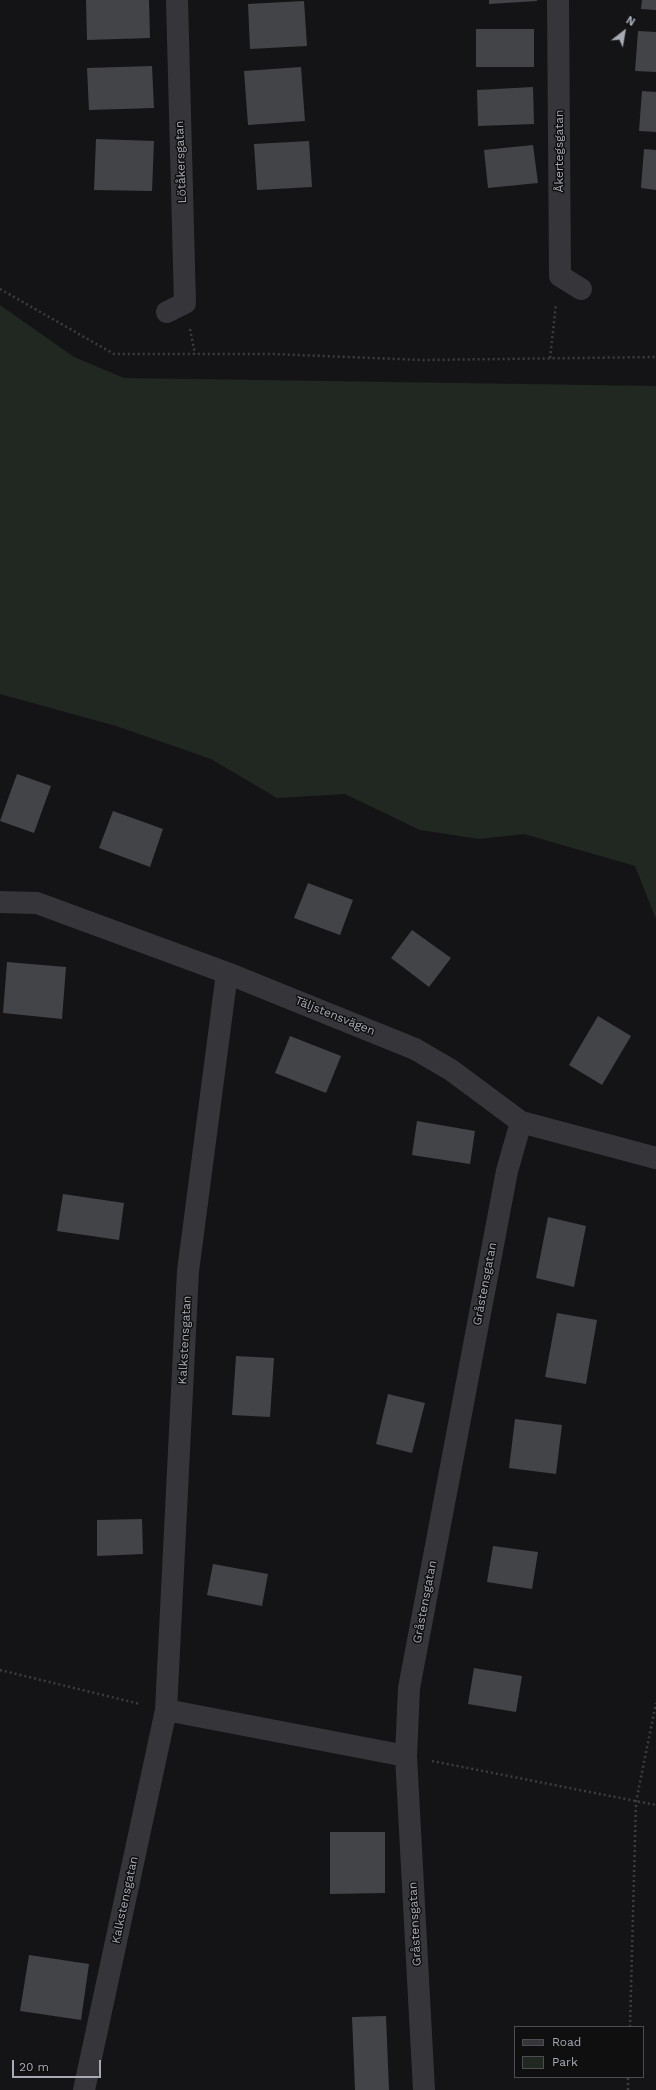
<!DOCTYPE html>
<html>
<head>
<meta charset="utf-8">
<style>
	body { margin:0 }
	#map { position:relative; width:656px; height:2090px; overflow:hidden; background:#141416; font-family:"Work Sans",sans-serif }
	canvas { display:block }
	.legend { position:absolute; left:514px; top:2026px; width:130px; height:52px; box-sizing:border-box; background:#0f0f10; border:1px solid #4c4d52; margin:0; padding:5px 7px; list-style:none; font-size:12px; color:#a7aab4 }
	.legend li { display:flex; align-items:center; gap:8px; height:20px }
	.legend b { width:20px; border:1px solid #4c4d52 }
	.north { position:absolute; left:604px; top:12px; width:40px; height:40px; -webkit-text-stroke:3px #0f0f10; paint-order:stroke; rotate:31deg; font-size:11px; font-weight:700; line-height:16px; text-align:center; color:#a7aab4 }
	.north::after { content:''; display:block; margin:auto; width:14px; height:18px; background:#a7aab4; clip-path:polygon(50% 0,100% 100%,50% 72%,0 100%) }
	.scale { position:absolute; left:12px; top:2060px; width:89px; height:18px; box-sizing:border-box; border:2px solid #a7aab4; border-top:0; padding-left:5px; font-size:12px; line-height:14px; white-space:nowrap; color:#a7aab4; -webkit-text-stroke:3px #0f0f10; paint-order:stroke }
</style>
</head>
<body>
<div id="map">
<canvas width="656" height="2090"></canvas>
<ul class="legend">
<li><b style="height:5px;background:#36363a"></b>Road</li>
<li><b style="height:11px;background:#212822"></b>Park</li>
</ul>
<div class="north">N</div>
<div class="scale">20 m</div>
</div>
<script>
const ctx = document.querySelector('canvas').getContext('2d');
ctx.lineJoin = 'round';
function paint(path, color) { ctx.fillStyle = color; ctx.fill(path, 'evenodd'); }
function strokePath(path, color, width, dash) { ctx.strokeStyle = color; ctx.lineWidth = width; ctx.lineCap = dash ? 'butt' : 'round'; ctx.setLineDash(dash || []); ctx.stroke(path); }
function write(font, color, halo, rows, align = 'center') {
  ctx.font = font + ' "Work Sans",sans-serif'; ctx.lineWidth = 3; ctx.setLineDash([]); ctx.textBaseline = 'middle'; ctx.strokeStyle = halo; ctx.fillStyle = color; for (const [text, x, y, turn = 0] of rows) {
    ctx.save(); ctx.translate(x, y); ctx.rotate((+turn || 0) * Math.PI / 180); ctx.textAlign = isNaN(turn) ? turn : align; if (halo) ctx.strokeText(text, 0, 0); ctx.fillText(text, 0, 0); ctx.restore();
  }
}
const green = new Path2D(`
	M 0,305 L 74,357 L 124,378 L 656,386 L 656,919 L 635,866 L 524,834 L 479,839 L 420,830 L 345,794 L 277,798 L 211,759 L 116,726 L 0,694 Z`);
const building = new Path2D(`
	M 86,0 L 149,0 L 150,38 L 87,40 Z
	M 489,0 L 537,0 L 537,1 L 489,4 Z
	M 642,0 L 656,0 L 656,10 L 641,9 Z
	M 304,1 L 307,46 L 250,49 L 248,4 Z
	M 476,29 L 534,29 L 534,67 L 476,67 Z
	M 638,31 L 656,32 L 656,72 L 635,71 Z
	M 152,66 L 154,108 L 89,110 L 87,68 Z
	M 301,67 L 305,121 L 248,125 L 244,71 Z
	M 533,87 L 534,124 L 478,126 L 477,90 Z
	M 642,91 L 656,92 L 656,132 L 639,131 Z
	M 96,139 L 154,141 L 152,191 L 94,190 Z
	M 309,141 L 312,187 L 257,190 L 254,144 Z
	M 533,145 L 538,183 L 488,188 L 484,150 Z
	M 644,149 L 656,150 L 656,190 L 641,188 Z
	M 17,774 L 51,786 L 34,833 L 0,821 Z
	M 113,811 L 163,829 L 150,867 L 99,848 Z
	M 308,883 L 353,900 L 340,935 L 294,918 Z
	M 412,930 L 451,958 L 429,987 L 391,958 Z
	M 7,962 L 66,967 L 62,1019 L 3,1013 Z
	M 598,1016 L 631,1036 L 602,1085 L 569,1065 Z
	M 290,1036 L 341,1056 L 326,1093 L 275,1073 Z
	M 417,1121 L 475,1131 L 470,1164 L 412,1155 Z
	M 63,1194 L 124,1203 L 119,1240 L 57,1231 Z
	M 548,1217 L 586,1226 L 574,1287 L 536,1278 Z
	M 557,1313 L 597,1320 L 586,1384 L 545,1377 Z
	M 236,1356 L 274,1358 L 270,1417 L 232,1415 Z
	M 388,1394 L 425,1403 L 412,1453 L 376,1444 Z
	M 515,1419 L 562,1425 L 556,1474 L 509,1468 Z
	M 142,1519 L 143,1554 L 97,1556 L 97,1520 Z
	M 493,1546 L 538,1552 L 532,1589 L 487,1582 Z
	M 213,1564 L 268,1574 L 262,1606 L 207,1595 Z
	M 474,1668 L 522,1676 L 516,1712 L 468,1704 Z
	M 330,1832 L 385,1832 L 385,1893 L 330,1894 Z
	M 29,1955 L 89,1964 L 81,2020 L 20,2011 Z
	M 386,2016 L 389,2090 L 355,2090 L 352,2017 Z`);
const path = new Path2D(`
	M 0,289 L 114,354 L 274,354 L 422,360 L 656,357
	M 190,329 L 195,354
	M 550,358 L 556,304
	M 0,1670 L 140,1704
	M 432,1761 L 656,1805
	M 630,2027 L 636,1802 L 656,1703
	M 628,2090 L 628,2077`);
const street = new Path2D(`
	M 558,0 L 560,276 L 581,289
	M 167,312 L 185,303 L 177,0
	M 0,902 L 37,903 L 227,973 L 415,1049 L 451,1070 L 521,1122 L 656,1158
	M 166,1710 L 406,1756
	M 84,2090 L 166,1710 L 188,1271 L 227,973
	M 424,2090 L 406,1756 L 409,1688 L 507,1171 L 521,1122`);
const streetNames = [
	["Åkertegsgatan",559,151,-90],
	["Lötåkersgatan",181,162,-92],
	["Täljstensvägen",335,1016,22],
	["Gråstensgatan",485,1284,-79],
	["Kalkstensgatan",185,1340,-87],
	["Gråstensgatan",425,1602,-79],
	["Kalkstensgatan",125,1900,-78],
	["Gråstensgatan",415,1924,-93]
];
paint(green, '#212822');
paint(building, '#434448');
strokePath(path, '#3c3d41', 2.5, [2, 3]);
strokePath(street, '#36363a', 22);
write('12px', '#a7aab4', '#0f0f10', streetNames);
</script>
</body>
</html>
